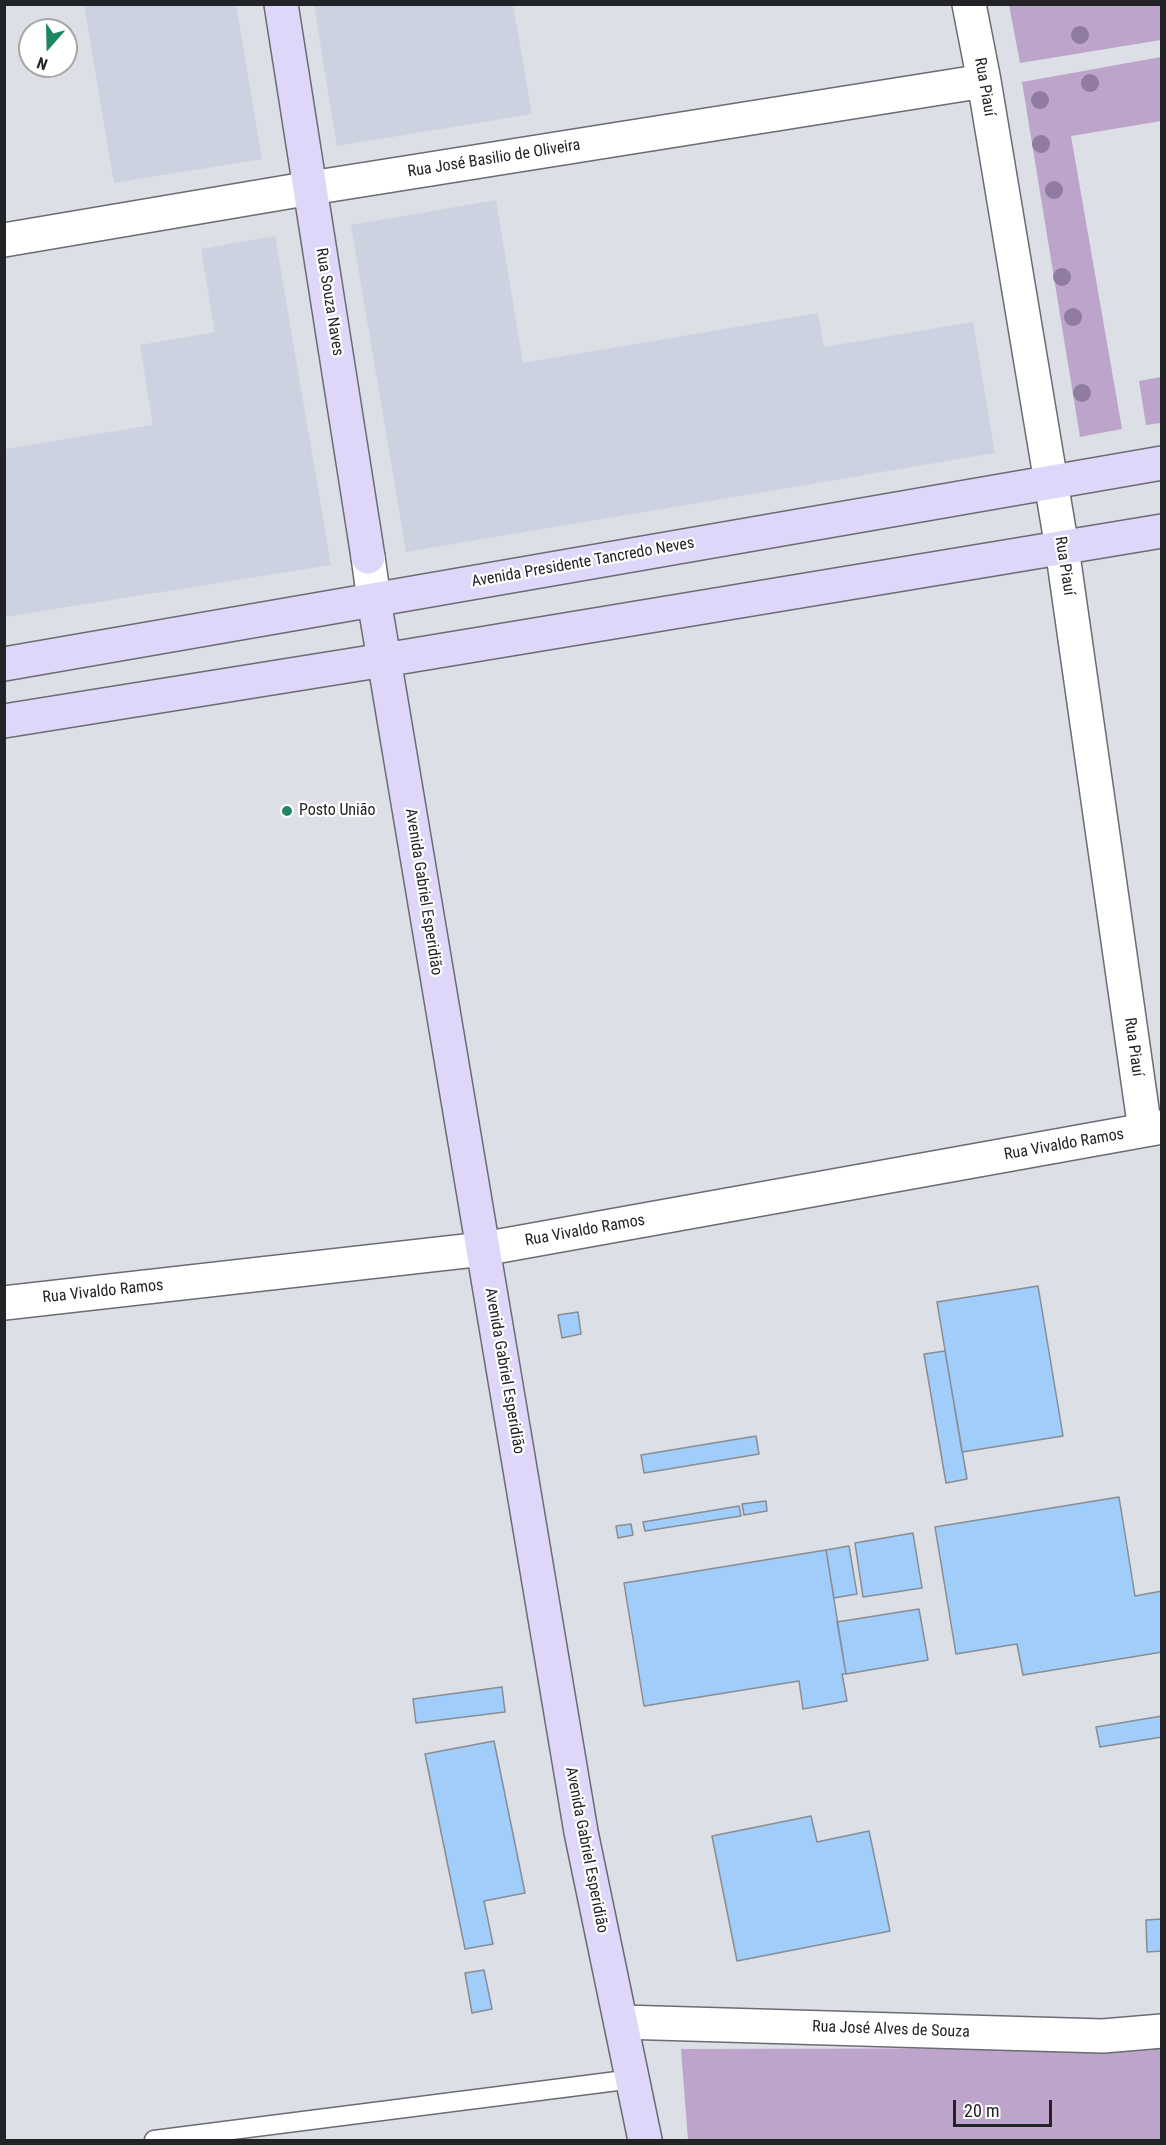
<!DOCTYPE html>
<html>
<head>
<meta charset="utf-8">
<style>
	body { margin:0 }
	#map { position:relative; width:1166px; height:2145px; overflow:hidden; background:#dcdfe6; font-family:"Roboto Condensed",sans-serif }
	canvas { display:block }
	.frame { position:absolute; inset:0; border:6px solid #222326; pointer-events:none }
	.north { position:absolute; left:18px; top:18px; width:60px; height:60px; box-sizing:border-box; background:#fff; border:2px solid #a7a7a8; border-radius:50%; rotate:200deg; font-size:16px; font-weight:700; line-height:24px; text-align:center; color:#222326 }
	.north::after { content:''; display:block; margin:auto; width:21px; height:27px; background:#1e8662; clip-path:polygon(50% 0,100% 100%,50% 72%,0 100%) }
	.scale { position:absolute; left:953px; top:2100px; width:99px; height:27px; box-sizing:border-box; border:3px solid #222326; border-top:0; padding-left:8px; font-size:18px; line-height:21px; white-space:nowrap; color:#222326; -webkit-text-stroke:4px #fff; paint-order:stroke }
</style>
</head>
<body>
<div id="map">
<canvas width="1166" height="2145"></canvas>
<div class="frame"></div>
<div class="north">N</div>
<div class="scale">20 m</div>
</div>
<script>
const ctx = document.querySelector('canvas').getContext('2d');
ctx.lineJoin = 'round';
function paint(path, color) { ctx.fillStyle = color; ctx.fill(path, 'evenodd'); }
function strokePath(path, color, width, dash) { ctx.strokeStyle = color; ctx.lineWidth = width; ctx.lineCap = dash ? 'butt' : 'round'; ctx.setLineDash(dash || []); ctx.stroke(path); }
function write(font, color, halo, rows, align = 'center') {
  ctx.font = font + ' "Roboto Condensed",sans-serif'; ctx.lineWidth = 4.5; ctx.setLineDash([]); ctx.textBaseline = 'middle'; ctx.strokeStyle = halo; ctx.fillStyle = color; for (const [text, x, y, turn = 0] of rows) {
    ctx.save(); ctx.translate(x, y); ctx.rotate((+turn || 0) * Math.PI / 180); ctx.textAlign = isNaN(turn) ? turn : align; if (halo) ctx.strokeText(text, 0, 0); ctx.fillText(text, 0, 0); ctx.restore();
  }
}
const built = new Path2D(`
	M 84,5 L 236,5 L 262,159 L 114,183 Z
	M 314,5 L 513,5 L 532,114 L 337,146 Z
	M 496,200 L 523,363 L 818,313 L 824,347 L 973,322 L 995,453 L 406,552 L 351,225 Z
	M 275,236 L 331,565 L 5,617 L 5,449 L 153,425 L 140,345 L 215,332 L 201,249 Z`);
const green = new Path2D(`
	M 1009,5 L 1161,5 L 1161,40 L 1020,63 Z
	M 1161,57 L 1161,121 L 1071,136 L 1122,429 L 1080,437 L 1022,82 Z
	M 1161,377 L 1161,423 L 1146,425 L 1139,381 Z
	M 1161,2044 L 1161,2140 L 688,2140 L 681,2049 L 1122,2048 Z`);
const building = new Path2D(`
	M 1038,1286 L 1063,1436 L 962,1452 L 937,1302 Z
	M 578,1312 L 581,1334 L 562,1338 L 558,1315 Z
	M 945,1351 L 967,1479 L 946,1483 L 924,1354 Z
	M 756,1436 L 759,1454 L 644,1473 L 641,1455 Z
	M 1119,1497 L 1135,1596 L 1162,1591 L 1162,1652 L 1023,1675 L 1017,1644 L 956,1654 L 935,1527 Z
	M 766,1501 L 767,1511 L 744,1515 L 742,1504 Z
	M 739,1506 L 741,1516 L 645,1531 L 643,1522 Z
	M 631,1524 L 633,1535 L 618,1538 L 616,1526 Z
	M 913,1533 L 922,1588 L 863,1597 L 855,1543 Z
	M 849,1546 L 857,1594 L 834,1598 L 826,1550 Z
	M 826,1550 L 846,1674 L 842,1674 L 847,1701 L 803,1709 L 799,1681 L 644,1706 L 624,1583 Z
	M 919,1609 L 928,1660 L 846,1674 L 837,1622 Z
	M 502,1687 L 505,1712 L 416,1723 L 413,1699 Z
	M 1162,1716 L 1162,1737 L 1100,1747 L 1096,1727 Z
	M 494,1741 L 525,1893 L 484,1901 L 493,1944 L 465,1949 L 425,1754 Z
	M 811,1816 L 817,1842 L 869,1831 L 890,1931 L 737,1961 L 712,1836 Z
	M 1162,1919 L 1162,1951 L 1147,1952 L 1146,1920 Z
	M 484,1970 L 492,2009 L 472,2013 L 465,1973 Z`);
const service = new Path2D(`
	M 154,2140 L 633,2079`);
const minor = new Path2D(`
	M 969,4 L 984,81 L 1062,548 L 1145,1130
	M 4,240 L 311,188 L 984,81
	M 4,1303 L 483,1249 L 1162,1127
	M 621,2022 L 1103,2036 L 1162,2031`);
const tertiary = new Path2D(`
	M 368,557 L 374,600`);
const secondary = new Path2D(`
	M 281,4 L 368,557
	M 374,600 L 581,1832 L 645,2140
	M 4,664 L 1162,463
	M 4,721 L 384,660 L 1162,531`);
const trees = [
	[1080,35],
	[1090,83],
	[1040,100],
	[1041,144],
	[1054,190],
	[1062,277],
	[1073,317],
	[1082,393]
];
const markers = [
	[287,811,6,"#1e8662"]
];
const streetNames = [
	["Rua Piauí",984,87,80],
	["Rua José Basilio de Oliveira",494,159,-9],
	["Rua Souza Naves",329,302,81],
	["Avenida Presidente Tancredo Neves",583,563,-10],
	["Rua Piauí",1064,566,81],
	["Avenida Gabriel Esperidião",423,892,81],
	["Rua Piauí",1133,1047,82],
	["Rua Vivaldo Ramos",1064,1145,-10],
	["Rua Vivaldo Ramos",585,1231,-10],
	["Rua Vivaldo Ramos",103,1292,-6],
	["Avenida Gabriel Esperidião",504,1371,80],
	["Avenida Gabriel Esperidião",586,1850,79],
	["Rua José Alves de Souza",891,2030,2]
];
const poiNames = [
	["Posto União",299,811]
];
paint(built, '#cdd2e0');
paint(green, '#bda4cb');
paint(building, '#a1cdfa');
strokePath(building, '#888d93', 1.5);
strokePath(service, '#6a6c73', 21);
strokePath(minor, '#6a6c73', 36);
strokePath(tertiary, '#6a6c73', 36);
strokePath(secondary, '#6a6c73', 36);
strokePath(service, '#fff', 18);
strokePath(minor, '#fff', 33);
strokePath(tertiary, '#fff', 33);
strokePath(secondary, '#dfd7fa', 33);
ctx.fillStyle = '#917ca1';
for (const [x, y] of trees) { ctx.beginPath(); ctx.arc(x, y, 9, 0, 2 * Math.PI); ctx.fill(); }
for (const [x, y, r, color] of markers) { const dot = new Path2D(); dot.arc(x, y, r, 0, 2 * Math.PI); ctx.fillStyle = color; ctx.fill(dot); strokePath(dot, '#fff', 2); }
write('16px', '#222326', '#fff', streetNames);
write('16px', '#222326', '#fff', poiNames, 'left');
</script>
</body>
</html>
